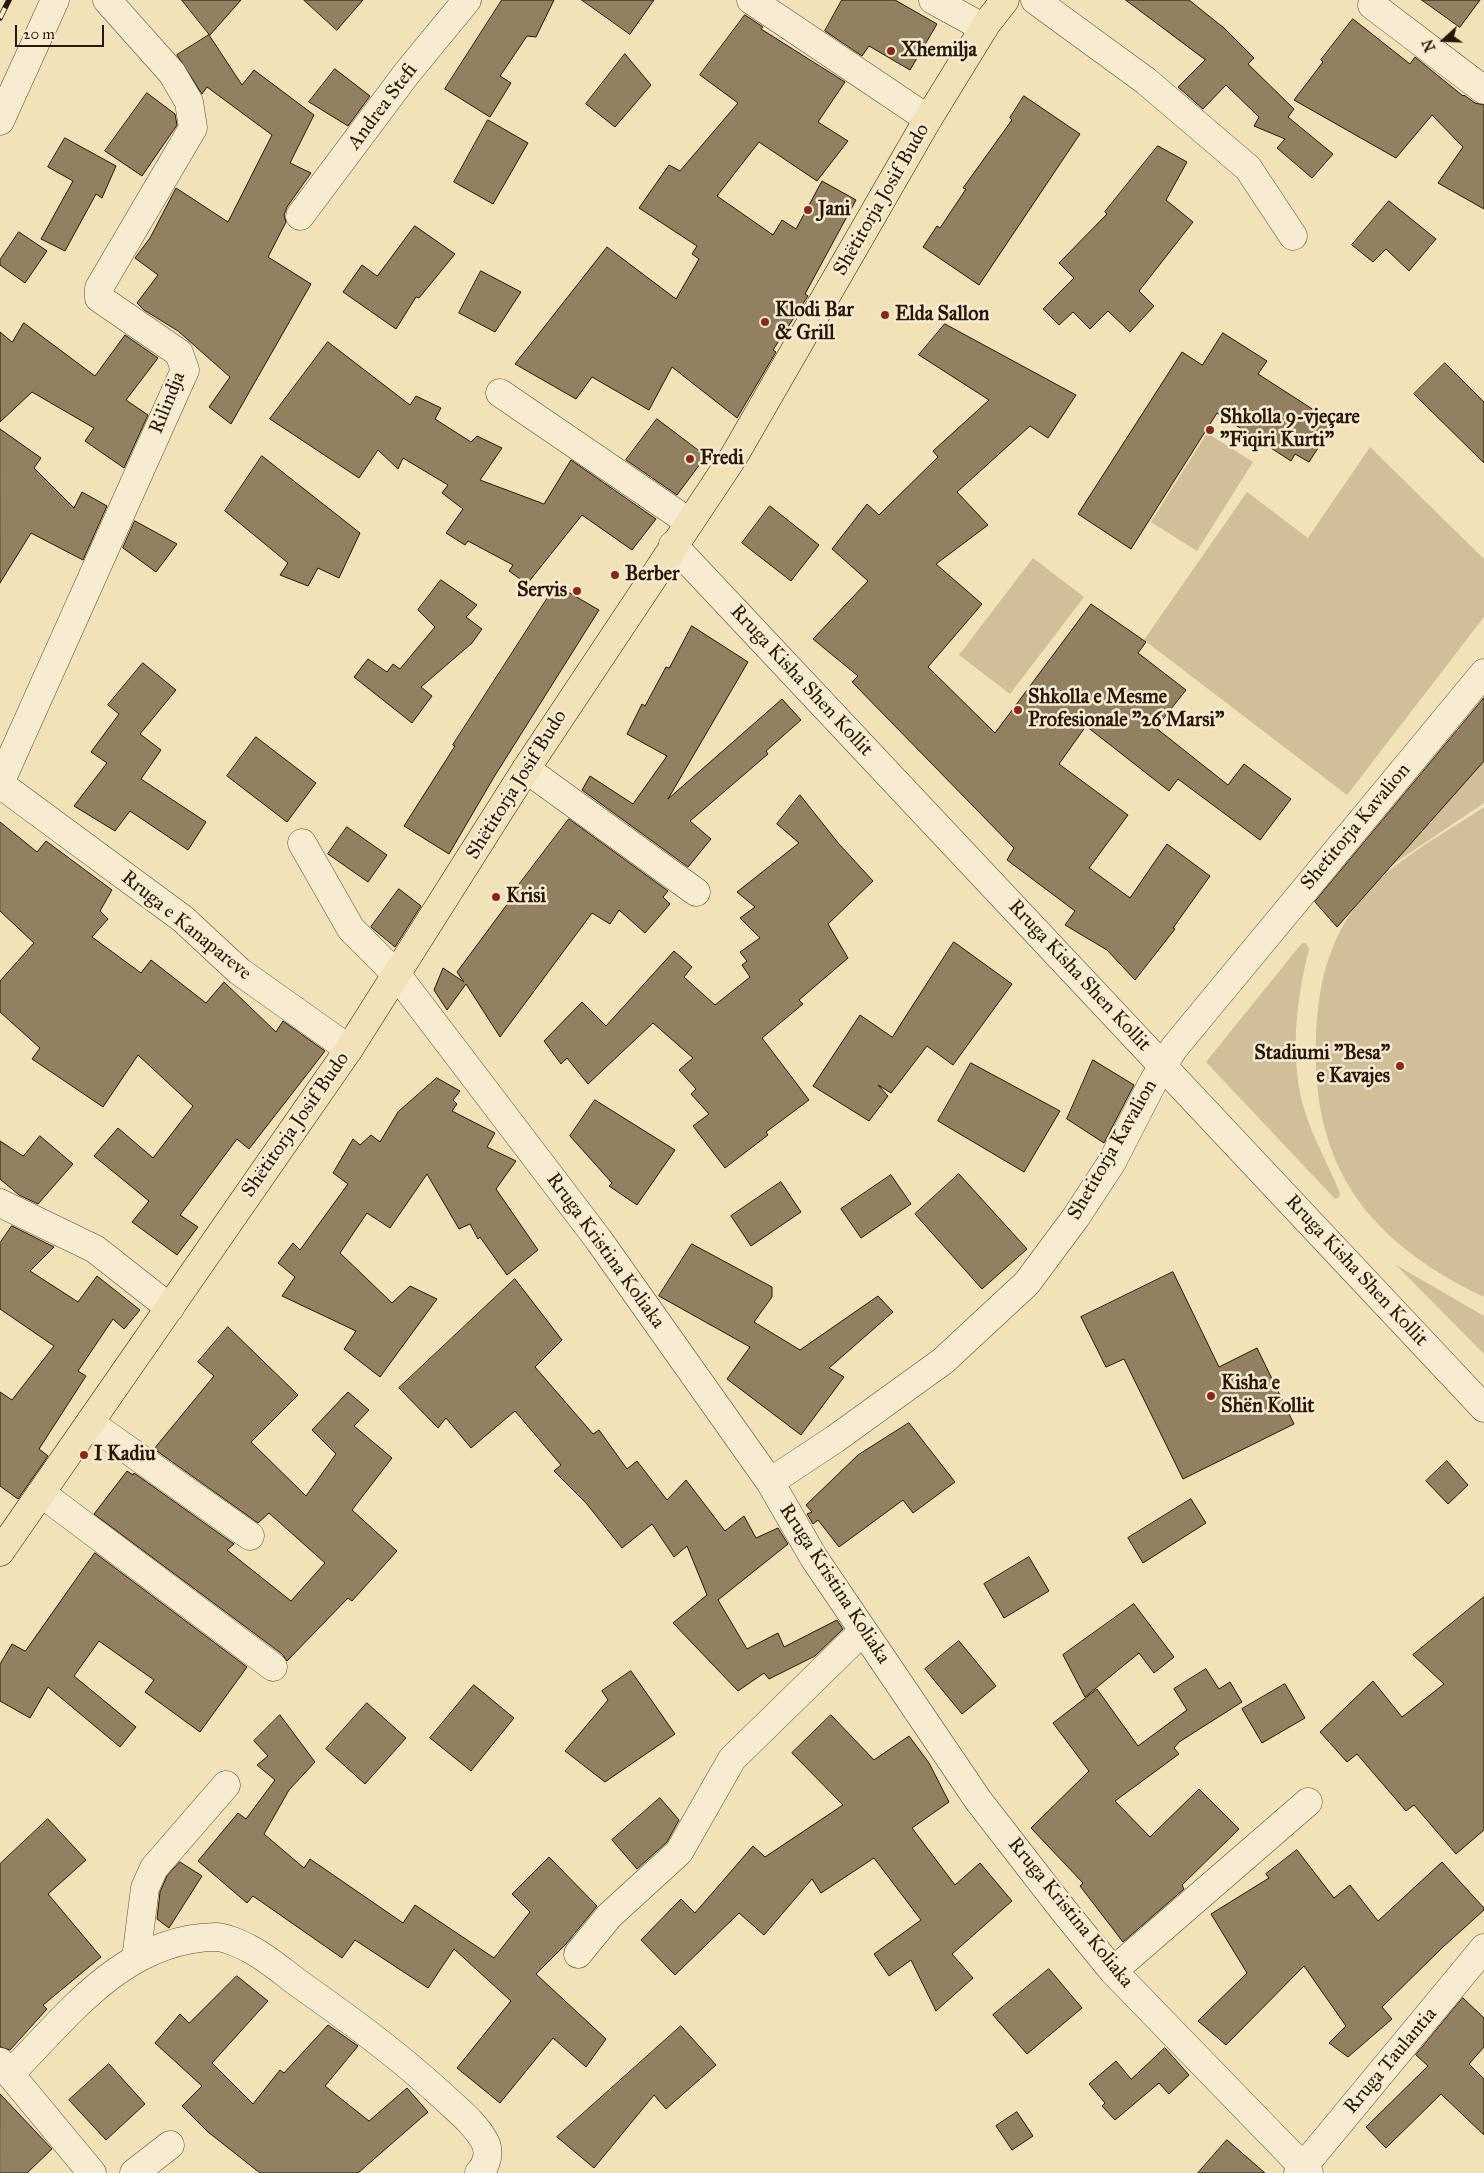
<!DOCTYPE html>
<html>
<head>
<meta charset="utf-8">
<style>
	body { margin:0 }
	#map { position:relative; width:1484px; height:2173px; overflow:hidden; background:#f2e2b8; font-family:"IM FELL Great Primer",serif }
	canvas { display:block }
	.north { position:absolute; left:1419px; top:15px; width:50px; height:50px; -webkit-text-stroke:4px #f7ecd1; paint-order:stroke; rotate:250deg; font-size:14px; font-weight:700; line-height:20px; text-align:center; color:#281703 }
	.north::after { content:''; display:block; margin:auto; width:18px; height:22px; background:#281703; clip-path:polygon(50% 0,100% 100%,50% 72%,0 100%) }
	.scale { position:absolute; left:15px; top:25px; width:89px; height:22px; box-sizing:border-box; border:2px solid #281703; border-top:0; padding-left:6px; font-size:15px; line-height:18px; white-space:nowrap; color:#281703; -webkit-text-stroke:4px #f7ecd1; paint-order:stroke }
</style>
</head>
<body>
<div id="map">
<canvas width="1484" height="2173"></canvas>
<div class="north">N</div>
<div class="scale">20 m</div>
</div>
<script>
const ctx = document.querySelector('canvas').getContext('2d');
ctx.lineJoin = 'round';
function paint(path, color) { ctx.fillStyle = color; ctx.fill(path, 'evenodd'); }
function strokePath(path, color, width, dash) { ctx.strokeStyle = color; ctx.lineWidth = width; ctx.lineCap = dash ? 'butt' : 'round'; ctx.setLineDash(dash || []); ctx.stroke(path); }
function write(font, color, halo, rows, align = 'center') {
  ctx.font = font + ' "IM FELL Great Primer",serif'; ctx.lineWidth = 5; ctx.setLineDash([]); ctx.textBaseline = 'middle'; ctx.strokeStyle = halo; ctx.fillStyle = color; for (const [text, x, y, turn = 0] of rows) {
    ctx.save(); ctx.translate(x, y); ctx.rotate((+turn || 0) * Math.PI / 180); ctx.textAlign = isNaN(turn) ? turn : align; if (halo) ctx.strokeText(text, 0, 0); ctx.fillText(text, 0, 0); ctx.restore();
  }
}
const green = new Path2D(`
	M 1207,433 L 1253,462 L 1197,551 L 1151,522 Z
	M 1370,447 L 1484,559 L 1484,617 L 1347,795 L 1144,640 L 1247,492 L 1308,538 Z
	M 1033,558 L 1084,597 L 1010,694 L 959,655 Z
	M 1484,756 L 1484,803 L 1389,867 Z
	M 1484,807 L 1484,1297 C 1369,1242 1311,1168 1316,1037 C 1318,987 1327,944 1358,903 C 1390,861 1441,836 1484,807 Z
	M 1302,943 L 1306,943 L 1309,949 C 1296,1000 1289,1061 1305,1112 C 1314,1140 1329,1166 1340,1193 L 1339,1197 L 1335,1199 L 1206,1062 Z
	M 1396,1265 L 1484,1316 L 1484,1354 Z`);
const building = new Path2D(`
	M 182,0 L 241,0 L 210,35 Z
	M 304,0 L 363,0 L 337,30 Z
	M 502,0 L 554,0 L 536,37 L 527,36 L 500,76 L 511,83 L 490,117 L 445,89 Z
	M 582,0 L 654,0 L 630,34 Z
	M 842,0 L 895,0 L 937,24 L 910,70 L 869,46 L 862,56 L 825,31 Z
	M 1126,0 L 1189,0 L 1224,28 L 1254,58 L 1248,64 L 1294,109 L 1288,117 L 1333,154 L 1312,178 L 1277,148 L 1285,139 L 1254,126 L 1259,117 L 1226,85 L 1203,109 L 1178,87 L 1205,60 Z
	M 1422,0 L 1480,0 L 1460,27 Z
	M 745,15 L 763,27 L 761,29 L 845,82 L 818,122 L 848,141 L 817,181 L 759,142 L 717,196 L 773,235 L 782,220 L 796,229 L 822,181 L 856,200 L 805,294 L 808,296 L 773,350 L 776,352 L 737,418 L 672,367 L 649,410 L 592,377 L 576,399 L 515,364 L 607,247 L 676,299 L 699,259 L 692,254 L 697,246 L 639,208 L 669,165 L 680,171 L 738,103 L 700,75 Z
	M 1353,19 L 1410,64 L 1415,57 L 1463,96 L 1464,95 L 1475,103 L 1484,105 L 1484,209 L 1438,183 L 1463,147 L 1432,115 L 1396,158 L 1294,100 L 1323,62 L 1321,60 Z
	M 209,35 L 242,85 L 254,70 L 314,115 L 290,163 L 311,173 L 287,207 L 284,215 L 286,222 L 268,257 L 311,284 L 231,424 L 209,407 L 230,377 L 178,331 L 144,310 L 137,303 L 158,275 L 135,258 L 150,238 L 176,188 L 228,222 L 272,135 L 207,87 L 202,94 L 177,55 Z
	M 625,54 L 651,85 L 615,127 L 586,104 Z
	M 335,69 L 370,96 L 348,126 L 309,102 Z
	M 147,93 L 175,114 L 177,125 L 142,176 L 105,151 Z
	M 1024,96 L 1080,134 L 979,285 L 923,247 L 937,226 L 940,228 L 966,189 L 963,188 L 1012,120 L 1010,118 Z
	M 488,120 L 528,143 L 493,204 L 454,182 Z
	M 65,138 L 116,166 L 102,198 L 96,194 L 65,251 L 41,239 L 73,181 L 48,167 Z
	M 1158,146 L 1187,162 L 1166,200 L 1193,222 L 1139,291 L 1154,306 L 1130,332 L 1108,311 L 1090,329 L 1073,312 L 1059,325 L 1043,309 L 1074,278 L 1059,263 L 1107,214 L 1105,212 Z
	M 1389,201 L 1436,239 L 1409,271 L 1386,249 L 1373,262 L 1352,245 Z
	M 415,226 L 455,254 L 419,298 L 416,297 L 396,329 L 343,292 L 362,265 L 377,276 Z
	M 19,232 L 47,251 L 25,283 L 0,265 L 0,260 Z
	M 481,271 L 521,292 L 495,332 L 459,313 Z
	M 24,323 L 95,376 L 125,335 L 158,358 L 126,400 L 148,415 L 124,468 L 85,441 L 94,428 L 32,392 L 0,422 L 0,332 L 12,342 Z
	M 945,324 L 1076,395 L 1048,438 L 1030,426 L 957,492 L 988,525 L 936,564 L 982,604 L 928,667 L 995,733 L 1091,604 L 1146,642 L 1138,653 L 1186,690 L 1156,728 L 1228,785 L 1244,764 L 1291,799 L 1260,840 L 1178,779 L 1169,791 L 1086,726 L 1059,764 L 1128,815 L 1089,868 L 1130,898 L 1167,844 L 1210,876 L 1173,928 L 1175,929 L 1135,980 L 1107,950 L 1065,925 L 1075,911 L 1007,860 L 1014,848 L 852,682 L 858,676 L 813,639 L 868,581 L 832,549 L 867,504 L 879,515 L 938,457 L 933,451 L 989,400 L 919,355 Z
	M 1223,333 L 1267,361 L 1258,374 L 1334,423 L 1309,462 L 1295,454 L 1291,461 L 1217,413 L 1131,549 L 1078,514 L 1182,352 L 1202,365 Z
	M 328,342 L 410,405 L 416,396 L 441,408 L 435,419 L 471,442 L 477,436 L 502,448 L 480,480 L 544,504 L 571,460 L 656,519 L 632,550 L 582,515 L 527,584 L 509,571 L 513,565 L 468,541 L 465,545 L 446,533 L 463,509 L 442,493 L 448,485 L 403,458 L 398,469 L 378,450 L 359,478 L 270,419 Z
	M 1445,363 L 1484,402 L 1484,463 L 1414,394 Z
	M 657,419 L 706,456 L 677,495 L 626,460 Z
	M 0,429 L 41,458 L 34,468 L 74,508 L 82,492 L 107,506 L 83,560 L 31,533 L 0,583 Z
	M 262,456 L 360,533 L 339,578 L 318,568 L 308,586 L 280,575 L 288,563 L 225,511 Z
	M 770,506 L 819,545 L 791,581 L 742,543 Z
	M 135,521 L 177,544 L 156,572 L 123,548 Z
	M 441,580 L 477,605 L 466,617 L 482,629 L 472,643 L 421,687 L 432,696 L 412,723 L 354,677 L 368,659 L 387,672 L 393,664 L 400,669 L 435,627 L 418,610 Z
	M 556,585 L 599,610 L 494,777 L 449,854 L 404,826 L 455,746 L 453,745 Z
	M 692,626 L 748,662 L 668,799 L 782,699 L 801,720 L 766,751 L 768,754 L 690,821 L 711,839 L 688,867 L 582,790 L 590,776 L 633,804 L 667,756 L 627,734 L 642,704 L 645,706 L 666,667 L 669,668 Z
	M 143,663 L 176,690 L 140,734 L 161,750 L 141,779 L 206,822 L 188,850 L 130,811 L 115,831 L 74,806 L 107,763 L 91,752 L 119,714 L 108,705 Z
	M 1484,698 L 1484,761 L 1337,927 L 1315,902 Z
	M 256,737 L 316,783 L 287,822 L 227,776 Z
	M 800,795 L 839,844 L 873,881 L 828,924 L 848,958 L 799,1000 L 803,1004 L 762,1038 L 809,1100 L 766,1132 L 768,1135 L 725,1168 L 693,1126 L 709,1114 L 691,1094 L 696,1089 L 679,1070 L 693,1058 L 653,1023 L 588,1084 L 567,1058 L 561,1064 L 544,1041 L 582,1002 L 606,1026 L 674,951 L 692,967 L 684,977 L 715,1005 L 750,977 L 742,965 L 747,961 L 740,952 L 760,938 L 740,918 L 755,907 L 737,892 L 799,843 L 777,824 Z
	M 569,819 L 668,891 L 663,897 L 670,904 L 645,933 L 619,910 L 610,924 L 592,913 L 500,1037 L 466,984 L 447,1010 L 434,990 L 443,968 L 464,982 L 457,972 L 520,887 L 518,886 Z
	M 0,822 L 37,852 L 46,841 L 112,890 L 100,911 L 108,919 L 92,937 L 141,973 L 151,960 L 206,1003 L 224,982 L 276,1032 L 283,1021 L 325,1051 L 249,1149 L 237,1139 L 180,1215 L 198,1227 L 177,1255 L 132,1222 L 149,1201 L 94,1156 L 118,1128 L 153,1158 L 193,1106 L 138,1055 L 103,1107 L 32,1059 L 40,1048 L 0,1012 L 0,981 L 34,943 L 0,911 Z
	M 347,827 L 387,855 L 368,882 L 328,854 Z
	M 399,889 L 421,906 L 395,947 L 371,927 Z
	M 954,942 L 1012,984 L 953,1065 L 927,1046 L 891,1093 L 878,1085 L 888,1096 L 869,1121 L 813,1086 L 860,1015 L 892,1037 Z
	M 1093,1060 L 1134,1085 L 1104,1143 L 1067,1119 Z
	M 971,1063 L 1060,1111 L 1024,1172 L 938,1121 Z
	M 437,1078 L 460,1091 L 453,1100 L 457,1104 L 452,1111 L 495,1133 L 487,1147 L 516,1161 L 496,1189 L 538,1250 L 507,1275 L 480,1237 L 478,1239 L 470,1224 L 459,1229 L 427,1174 L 390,1228 L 367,1213 L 340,1253 L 392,1303 L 410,1286 L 437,1299 L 380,1377 L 344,1349 L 356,1331 L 282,1296 L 295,1277 L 278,1263 L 293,1243 L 300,1250 L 348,1184 L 333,1173 L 353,1139 L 360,1145 L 371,1135 L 380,1142 L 398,1112 Z
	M 595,1100 L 675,1150 L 637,1205 L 609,1186 L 612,1183 L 570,1136 Z
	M 40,1136 L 73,1164 L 38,1204 L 19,1195 L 0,1179 L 0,1141 L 23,1156 Z
	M 959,1174 L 1027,1249 L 982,1289 L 915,1214 Z
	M 891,1175 L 911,1204 L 861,1238 L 841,1209 Z
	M 781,1182 L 801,1212 L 751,1246 L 731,1216 Z
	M 12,1226 L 54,1247 L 30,1271 L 78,1302 L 97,1276 L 140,1310 L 124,1329 L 113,1319 L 78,1371 L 86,1376 L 39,1449 L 48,1456 L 18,1499 L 0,1486 L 0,1392 L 12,1400 L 54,1346 L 0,1309 L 0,1243 Z
	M 692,1244 L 772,1287 L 772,1297 L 754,1322 L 800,1350 L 878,1296 L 893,1312 L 829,1368 L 844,1377 L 801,1435 L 727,1379 L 750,1347 L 659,1296 Z
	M 1173,1272 L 1219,1367 L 1257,1348 L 1294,1424 L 1183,1479 L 1124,1359 L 1106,1367 L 1081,1317 Z
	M 515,1279 L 562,1340 L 535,1367 L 593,1434 L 599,1430 L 627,1469 L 637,1461 L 667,1500 L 686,1480 L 725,1531 L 744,1516 L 756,1538 L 778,1528 L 788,1544 L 718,1600 L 747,1649 L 778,1633 L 784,1647 L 837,1620 L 843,1629 L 815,1656 L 769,1679 L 764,1673 L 738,1691 L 673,1623 L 707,1595 L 687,1546 L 674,1557 L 652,1524 L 622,1548 L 586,1503 L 554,1471 L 561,1465 L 515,1411 L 471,1448 L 446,1418 L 438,1428 L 399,1388 Z
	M 228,1327 L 298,1395 L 251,1442 L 306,1496 L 336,1454 L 312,1430 L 348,1392 L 369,1410 L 354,1426 L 392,1458 L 352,1510 L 397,1551 L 352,1601 L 348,1598 L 287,1661 L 282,1654 L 94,1514 L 127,1471 L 133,1475 L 134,1473 L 234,1544 L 227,1550 L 291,1601 L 325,1563 L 269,1513 L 258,1523 L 154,1449 L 214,1376 L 198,1362 Z
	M 909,1423 L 955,1482 L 913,1513 L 903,1500 L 839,1547 L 818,1520 L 813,1524 L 807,1514 L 812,1512 L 806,1505 L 858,1455 Z
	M 1447,1461 L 1468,1485 L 1448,1504 L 1426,1481 Z
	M 1191,1499 L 1206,1523 L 1143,1563 L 1128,1538 Z
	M 95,1553 L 247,1667 L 200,1732 L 145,1692 L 154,1680 L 99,1641 L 74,1676 L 136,1727 L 120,1747 L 48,1687 L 30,1718 L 0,1701 L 0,1664 L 12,1644 L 25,1651 Z
	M 1029,1557 L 1049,1591 L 1004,1618 L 984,1584 Z
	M 1484,1597 L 1484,1830 L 1456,1854 L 1414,1805 L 1406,1811 L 1357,1754 L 1347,1762 L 1320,1732 L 1373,1681 L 1402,1717 L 1444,1684 L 1413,1655 Z
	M 1134,1604 L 1174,1657 L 1154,1673 L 1139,1653 L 1085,1697 L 1063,1655 Z
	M 959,1641 L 996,1686 L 962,1714 L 925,1669 Z
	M 1206,1669 L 1219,1689 L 1230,1682 L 1242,1702 L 1179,1742 L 1174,1748 L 1179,1754 L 1115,1801 L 1150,1837 L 1199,1789 L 1239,1829 L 1182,1885 L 1184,1889 L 1123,1942 L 1080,1886 L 1083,1883 L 1031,1828 L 1089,1771 L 1053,1723 L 1097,1689 L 1138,1746 L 1187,1710 L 1174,1689 Z
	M 631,1671 L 675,1734 L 605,1782 L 565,1751 L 608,1700 L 602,1691 Z
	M 1285,1684 L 1305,1718 L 1262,1743 L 1242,1709 Z
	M 474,1685 L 514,1718 L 471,1771 L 430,1738 Z
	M 367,1703 L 406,1738 L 365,1784 L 326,1749 Z
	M 280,1715 L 315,1762 L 289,1790 L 264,1834 L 304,1868 L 310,1859 L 403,1923 L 415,1905 L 494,1958 L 530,1912 L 512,1894 L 549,1857 L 597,1906 L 566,1944 L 536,1974 L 606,2039 L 586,2067 L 553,2038 L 500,2103 L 457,2068 L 511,2001 L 454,1949 L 428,1988 L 355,1940 L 342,1958 L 253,1896 L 247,1903 L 198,1861 L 238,1813 L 246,1819 L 275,1780 L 257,1765 L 268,1756 L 254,1741 Z
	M 831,1715 L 874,1760 L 909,1736 L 929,1763 L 949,1802 L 912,1828 L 955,1885 L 980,1863 L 1012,1901 L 952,1954 L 973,1978 L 936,2011 L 911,1960 L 889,1976 L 874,1954 L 921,1920 L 874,1858 L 821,1893 L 812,1879 L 764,1935 L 739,1913 L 675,1975 L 641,1940 L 681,1899 L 695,1913 L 753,1846 L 765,1857 L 843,1805 L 792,1753 Z
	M 660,1798 L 679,1820 L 667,1842 L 637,1869 L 612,1840 Z
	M 48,1819 L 86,1860 L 48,1894 L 101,1957 L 43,2005 L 47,2009 L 10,2050 L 0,2047 L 0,1864 Z
	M 1297,1850 L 1334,1898 L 1350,1885 L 1378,1921 L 1442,1862 L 1484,1908 L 1484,1910 L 1443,1947 L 1382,2007 L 1392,2019 L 1348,2057 L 1329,2043 L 1346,2026 L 1304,1966 L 1226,2045 L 1198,2021 L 1247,1973 L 1211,1914 L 1269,1878 L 1266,1874 Z
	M 180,1862 L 202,1876 L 169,1928 L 157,1919 L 160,1892 L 167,1876 Z
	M 1049,1969 L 1082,2008 L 1027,2054 L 993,2015 Z
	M 237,1976 L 268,2001 L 212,2063 L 253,2104 L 280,2070 L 284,2073 L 328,2025 L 358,2046 L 325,2086 L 369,2121 L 407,2088 L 428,2112 L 358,2173 L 260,2173 L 208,2132 L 182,2106 L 202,2086 L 155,2043 L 180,2014 L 189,2023 Z
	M 1463,1998 L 1484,2018 L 1484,2047 L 1469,2064 L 1484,2079 L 1484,2135 L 1441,2094 L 1386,2148 L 1366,2127 L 1428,2066 L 1416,2055 Z
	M 681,2026 L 716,2065 L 666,2109 L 654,2095 L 594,2168 L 557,2137 Z
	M 1165,2048 L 1189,2075 L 1169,2094 L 1159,2083 L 1115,2120 L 1102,2106 L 1105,2103 L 1089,2084 L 1116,2061 L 1131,2079 Z
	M 109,2064 L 145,2104 L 106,2140 L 69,2100 Z
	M 0,2094 L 52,2149 L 27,2173 L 0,2173 Z
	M 1017,2112 L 1033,2136 L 1012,2150 L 996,2126 Z
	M 1227,2140 L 1265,2173 L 1198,2173 Z`);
const minor = new Path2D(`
	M 751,0 L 928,119
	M 933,0 L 984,28
	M 1035,0 L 1146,81 L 1248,168 L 1293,236
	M 1372,5 L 1484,90
	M 0,121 L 55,0
	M 300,216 L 407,73 L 467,0
	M 500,393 L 689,522
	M 673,545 L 1484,1408
	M 526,769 L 696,892
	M 0,783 L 185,370 L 179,353 L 99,298 L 99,288 L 193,128 L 189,102 L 172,73 L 107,0
	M 0,784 L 183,919 L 239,971 L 349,1049
	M 302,843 L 351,929 L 397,975 L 598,1239 L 770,1482 L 814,1558 L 978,1800 L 1064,1911 L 1113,1971 L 1309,2173
	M 0,1203 L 95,1249 L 170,1308
	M 90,1423 L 250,1536
	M 770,1482 L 835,1439 L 943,1361 L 1027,1283 L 1076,1217 L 1112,1162 L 1153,1082 L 1174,1048 L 1484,673
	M 41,1493 L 273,1667
	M 578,1954 L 609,1916 L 679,1852 L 732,1759 L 863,1631
	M 136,1959 L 145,1888 L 154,1868 L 226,1785
	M 1113,1971 L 1308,1802
	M 0,2062 L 92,2173
	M 11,2073 C 69,2014 125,1938 216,1937 C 224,1937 241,1944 248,1948 C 266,1957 282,1971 298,1983 C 349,2019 401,2057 447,2100 C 461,2113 476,2125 485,2142 C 490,2152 487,2165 479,2173
	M 134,2173 L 170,2145
	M 1298,2173 L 1484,1948`);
const major = new Path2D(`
	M 0,1552 L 349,1049 L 526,769 L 734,456 L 928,119 L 987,23 L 1005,0`);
const rail = new Path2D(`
	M 0,18 L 9,0`);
const markers = [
	[891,51,5,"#8f2418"],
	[808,210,5,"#8f2418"],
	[885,315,5,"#8f2418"],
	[765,322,5,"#8f2418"],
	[1210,430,5,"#8f2418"],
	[690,459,5,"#8f2418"],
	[615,575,5,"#8f2418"],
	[577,591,5,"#8f2418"],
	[1018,710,5,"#8f2418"],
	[496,897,5,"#8f2418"],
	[1400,1066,5,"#8f2418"],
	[1211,1396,5,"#8f2418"],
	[84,1455,5,"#8f2418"]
];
const poiNames = [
	["Xhemilja",901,51],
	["Jani",818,210],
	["Klodi Bar",775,311],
	["& Grill",775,334],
	["Elda Sallon",895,315],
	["Shkolla 9-vjeçare",1220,418],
	["\"Fiqiri Kurti\"",1220,441],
	["Fredi",700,459],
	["Berber",625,575],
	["Servis",567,591,"right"],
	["Shkolla e Mesme",1028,698],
	["Profesionale \"26 Marsi\"",1028,721],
	["Krisi",506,897],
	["Stadiumi \"Besa\"",1390,1054,"right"],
	["e Kavajes",1390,1077,"right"],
	["Kisha e",1221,1384],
	["Shën Kollit",1221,1407],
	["I Kadiu",94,1455]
];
const streetNames = [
	["Andrea Stefi",383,107,-53],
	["Shëtitorja Josif Budo",882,200,-60],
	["Rilindja",168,403,-68],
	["Rruga Kisha Shen Kollit",801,681,47],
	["Shëtitorja Josif Budo",517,785,-58],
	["Shetitorja Kavalion",1356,827,-50],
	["Rruga e Kanapareve",186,926,39],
	["Rruga Kisha Shen Kollit",1079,976,47],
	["Shëtitorja Josif Budo",296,1125,-55],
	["Shetitorja Kavalion",1113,1150,-60],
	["Rruga Kristina Koliaka",605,1251,54],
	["Rruga Kisha Shen Kollit",1356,1271,47],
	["Rruga Kristina Koliaka",834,1584,57],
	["Rruga Kristina Koliaka",1070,1913,51],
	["Rruga Taulantia",1391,2061,-50]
];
paint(green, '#d0bf99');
paint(building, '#918161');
strokePath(building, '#281703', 1);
strokePath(minor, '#5a4a30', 29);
strokePath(major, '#281703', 29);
strokePath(minor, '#f7ecd1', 28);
strokePath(major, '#f2e2b8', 28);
strokePath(rail, '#281703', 5.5);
strokePath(rail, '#f7ecd1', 4, [11]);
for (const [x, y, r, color] of markers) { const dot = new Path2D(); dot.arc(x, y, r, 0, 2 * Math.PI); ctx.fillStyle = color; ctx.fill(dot); strokePath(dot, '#f7ecd1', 2); }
write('bold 20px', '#281703', '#f7ecd1', poiNames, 'left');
write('20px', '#281703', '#f7ecd1', streetNames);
</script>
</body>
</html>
